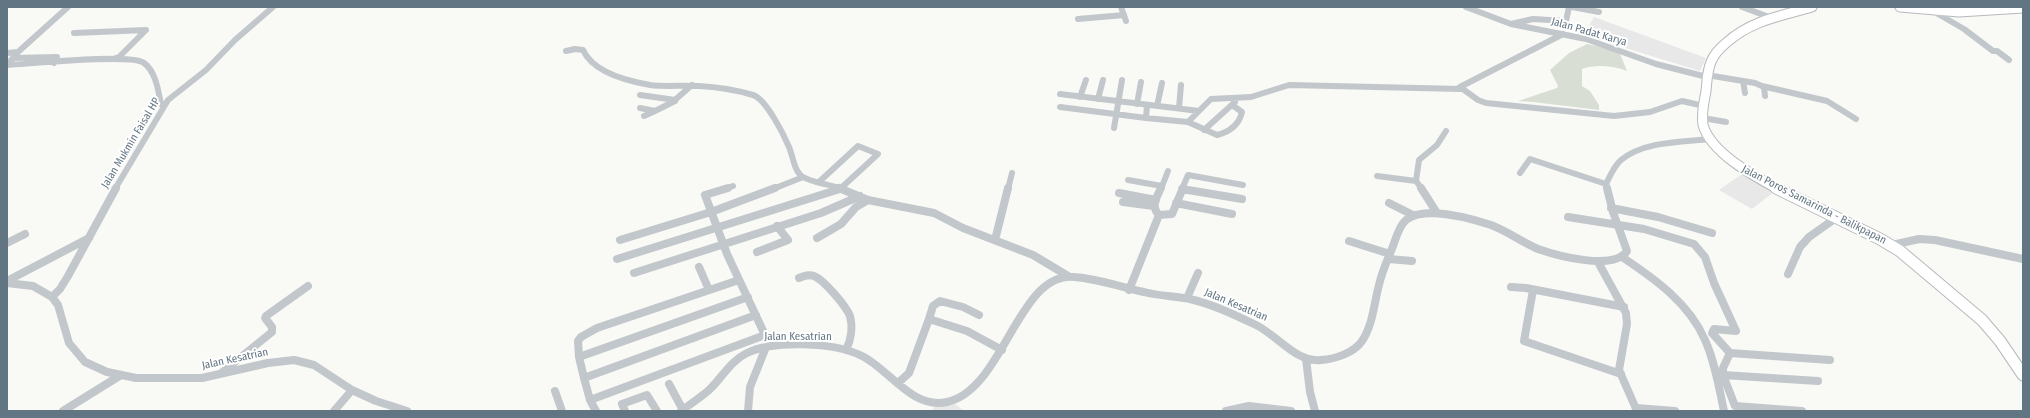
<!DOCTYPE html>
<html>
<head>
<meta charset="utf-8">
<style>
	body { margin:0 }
	#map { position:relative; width:2030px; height:418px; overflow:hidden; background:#f9f9f6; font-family:"Fira Sans Condensed",sans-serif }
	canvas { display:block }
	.frame { position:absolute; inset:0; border:8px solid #627583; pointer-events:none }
</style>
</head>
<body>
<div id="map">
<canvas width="2030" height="418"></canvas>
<div class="frame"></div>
</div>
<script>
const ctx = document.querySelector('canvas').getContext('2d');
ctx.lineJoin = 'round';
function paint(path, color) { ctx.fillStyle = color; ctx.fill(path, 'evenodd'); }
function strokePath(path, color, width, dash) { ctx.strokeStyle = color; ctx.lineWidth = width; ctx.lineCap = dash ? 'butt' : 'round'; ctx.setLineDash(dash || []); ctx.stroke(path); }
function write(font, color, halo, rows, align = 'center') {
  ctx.font = font + ' "Fira Sans Condensed",sans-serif'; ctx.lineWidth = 4; ctx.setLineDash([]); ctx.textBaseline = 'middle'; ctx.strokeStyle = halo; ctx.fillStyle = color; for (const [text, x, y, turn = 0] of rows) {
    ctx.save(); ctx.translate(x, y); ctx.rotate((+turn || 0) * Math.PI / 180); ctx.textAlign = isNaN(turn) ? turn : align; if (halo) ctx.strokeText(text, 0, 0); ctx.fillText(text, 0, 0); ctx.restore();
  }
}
const built = new Path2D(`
	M 1594,17 L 1706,58 L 1700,71 L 1584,35 Z
	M 1742,174 L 1775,191 L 1752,209 L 1719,190 Z
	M 955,404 L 964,411 L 931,411 L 936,405 Z`);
const green = new Path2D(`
	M 1587,44 L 1619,51 L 1627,71 C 1612,66 1597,64 1582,69 L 1582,86 L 1590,91 L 1599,105 L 1599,110 L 1533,102 L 1518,101 L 1557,88 L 1558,86 L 1550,70 L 1569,53 Z`);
const minorFar1 = new Path2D(`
	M 1121,7 L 1126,21
	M 1466,7 L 1511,24 L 1586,39 L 1656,64 L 1707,77
	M 1572,7 L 1599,12
	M 1742,7 L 1769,17
	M 1933,11 L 1964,29 L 1993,51 L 1997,51 L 2009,60
	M 1078,19 L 1124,15
	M 1511,24 L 1533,19 L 1566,21 L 1569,7
	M 74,33 L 146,30 L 119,57 L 114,59
	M 1563,34 L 1460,87 L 1478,100 L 1486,103 L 1614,116 L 1650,112 L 1682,101 L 1704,106
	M 566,51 L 575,49 L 583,50 C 593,72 627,81 650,85 C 666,87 683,85 699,86 C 718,87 736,90 753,95 C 766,99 784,135 789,147 C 793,156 794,172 803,177 C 813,183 830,184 841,189
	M 7,53 L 18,52
	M 13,58 L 57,57 L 54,63
	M 7,65 C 29,64 131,53 144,63 C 156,72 158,90 161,104 L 164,106
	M 7,65 L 18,52 L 68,7
	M 1707,75 L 1755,83 L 1764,87 L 1765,96
	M 1743,81 L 1745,93
	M 1762,86 L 1827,101 L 1856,119
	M 1060,94 L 1199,111
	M 640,95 L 675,100 L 692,85
	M 1080,97 L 1086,80
	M 1098,99 L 1103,80
	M 1137,104 L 1141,82
	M 1147,105 L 1146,118 L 1188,122 L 1217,135 C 1229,132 1239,125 1242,112 L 1232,105
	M 1157,106 L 1162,83
	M 1060,107 L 1146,118
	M 640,108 L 655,111 L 675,101
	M 1179,108 L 1181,85
	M 644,116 L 655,111
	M 1703,118 L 1726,122
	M 1188,122 L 1211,99 L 1251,97 L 1289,85 L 1461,89
	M 1114,128 L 1122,80
	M 1204,130 L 1235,102
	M 1520,173 L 1530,159 L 1606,184
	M 1377,176 L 1416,181 L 1422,189
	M 1128,180 L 1162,186
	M 820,181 L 858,146 L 878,154 L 840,189
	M 1416,181 L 1419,160 L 1437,145 L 1446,131
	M 115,189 L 168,100 L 206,70 L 235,40 L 273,7
	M 725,189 L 733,186
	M 773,189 L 803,177
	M 1008,189 L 1012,173
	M 1161,189 L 1168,171
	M 1182,189 L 1188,175 L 1243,185
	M 1607,189 L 1606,184 C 1610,176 1614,166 1621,160 C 1644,141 1682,142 1710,139`);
const minor = new Path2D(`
	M 839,188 L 868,200 L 934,213 L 963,228 L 1033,255 L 1068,276
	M 1421,188 L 1437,213
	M 1182,189 L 1242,199
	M 1119,193 L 1156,200
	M 1123,202 L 1154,206
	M 1176,203 L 1232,214
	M 1389,203 L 1413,215
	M 1611,208 L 1658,217 L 1712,233
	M 1159,215 C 1150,206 1157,197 1161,188
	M 1568,217 L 1644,229 L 1694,244 L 1705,257 L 1714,283 L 1736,331 L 1714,329 L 1712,333 L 1730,353 L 1723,368 L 1723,375 L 1818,381
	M 817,238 L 841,224 L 856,207 L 868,200
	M 620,240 L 711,212 L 775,188
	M 995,240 L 1008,188
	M 1349,241 L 1390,254
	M 7,243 L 25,234
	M 1892,245 L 1919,239 L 1935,240 L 2023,259
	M 757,252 L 788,240 L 777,226
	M 1622,257 C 1655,279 1689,303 1705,340 C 1715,362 1719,388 1724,411
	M 617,259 L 843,188
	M 1389,259 L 1412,261
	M 1598,262 L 1626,313 L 1627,324 L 1619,370 L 1637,411
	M 699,267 L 709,290
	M 634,273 L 821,213 L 860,196
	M 1788,274 L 1800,247 L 1809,237 L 1836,218
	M 799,278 C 804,276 809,274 814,276 C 824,280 846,306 850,316 C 853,327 851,340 846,350
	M 7,281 L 89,238
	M 7,283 L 33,286 L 52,297 L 58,305 L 69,343 L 85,362 L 107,372 L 136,378 L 202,378 L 268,363 L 294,360 L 314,365 L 352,390 L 376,401 L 407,411
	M 1511,287 L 1526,288 L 1624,307
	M 1129,290 L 1159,215 L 1172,214 L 1183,188
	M 1533,290 L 1524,341 L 1621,374
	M 52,297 L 60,289 L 68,276 L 116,188
	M 748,297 L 579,357 L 584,378 L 756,315
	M 1187,298 L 1198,273
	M 929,319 L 933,306 L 940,301 L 963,307 L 979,315
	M 1730,353 L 1830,360
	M 579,357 L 578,341 L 581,337 L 597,328 L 739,280
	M 1306,359 L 1310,392 L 1315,411
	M 220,374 L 272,332 L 272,327 L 265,318 L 266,316 L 308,286
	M 1723,375 L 1735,406 L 1802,411
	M 584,378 L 590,400 L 765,335 L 727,254 L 705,195 L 728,188
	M 898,383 L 909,373 L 929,319 L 967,331 L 1002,350
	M 669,384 L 683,410
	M 555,391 L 562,411
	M 590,400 L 596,411
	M 1636,408 L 1675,411
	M 63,411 L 121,375
	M 334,411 L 352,390
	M 625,411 L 622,404 L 647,395 L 657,411
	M 681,411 C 690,404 700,398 709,390 C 722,378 730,361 747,353 C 774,340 834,342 862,356 C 889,369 912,410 947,402 C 1004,390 1018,270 1075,277 C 1098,279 1121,287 1144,292 C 1159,296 1175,296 1190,299 C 1212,304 1235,315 1256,325 C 1277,335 1296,363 1321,360 C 1335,359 1354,353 1362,341 C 1373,325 1374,303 1379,285 C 1382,271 1388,259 1393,246 C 1396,238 1399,226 1406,220 C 1413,214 1424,213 1433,213 C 1452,214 1473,219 1491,225 C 1507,231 1522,242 1538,249 C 1558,256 1614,271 1627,251 L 1613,212 L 1607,188
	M 748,411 L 750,387 L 766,347
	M 1226,411 L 1249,406 L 1291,411`);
const highwayFar1 = new Path2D(`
	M 1900,7 L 1959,12 L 2023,8
	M 1778,189 C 1754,176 1711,153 1703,125 C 1701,114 1704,102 1706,91 C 1707,82 1707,71 1711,62 C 1714,54 1720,48 1726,43 C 1752,20 1781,16 1812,7`);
const highway = new Path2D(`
	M 1776,188 L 1880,239 L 1900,251 L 1982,320 L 2000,341 L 2023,375`);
const streetNames = [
	["Jalan Padat Karya",1589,32,16],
	["Jalan Mukmin Faisal HP",131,143,-59],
	["Jalan Poros Samarinda - Balikpapan",1814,205,27],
	["Jalan Kesatrian",1236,305,23],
	["Jalan Kesatrian",798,337],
	["Jalan Kesatrian",235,359,-12]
];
paint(built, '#e7e8e7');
paint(green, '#d9ded5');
strokePath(highwayFar1, '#b5babd', 11);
strokePath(highway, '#b5babd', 13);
strokePath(minorFar1, '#c2c7cb', 6);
strokePath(minor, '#c2c7cb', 8);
strokePath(highwayFar1, '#fff', 9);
strokePath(highway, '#fff', 11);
write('11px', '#627583', '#fff', streetNames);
</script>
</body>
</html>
